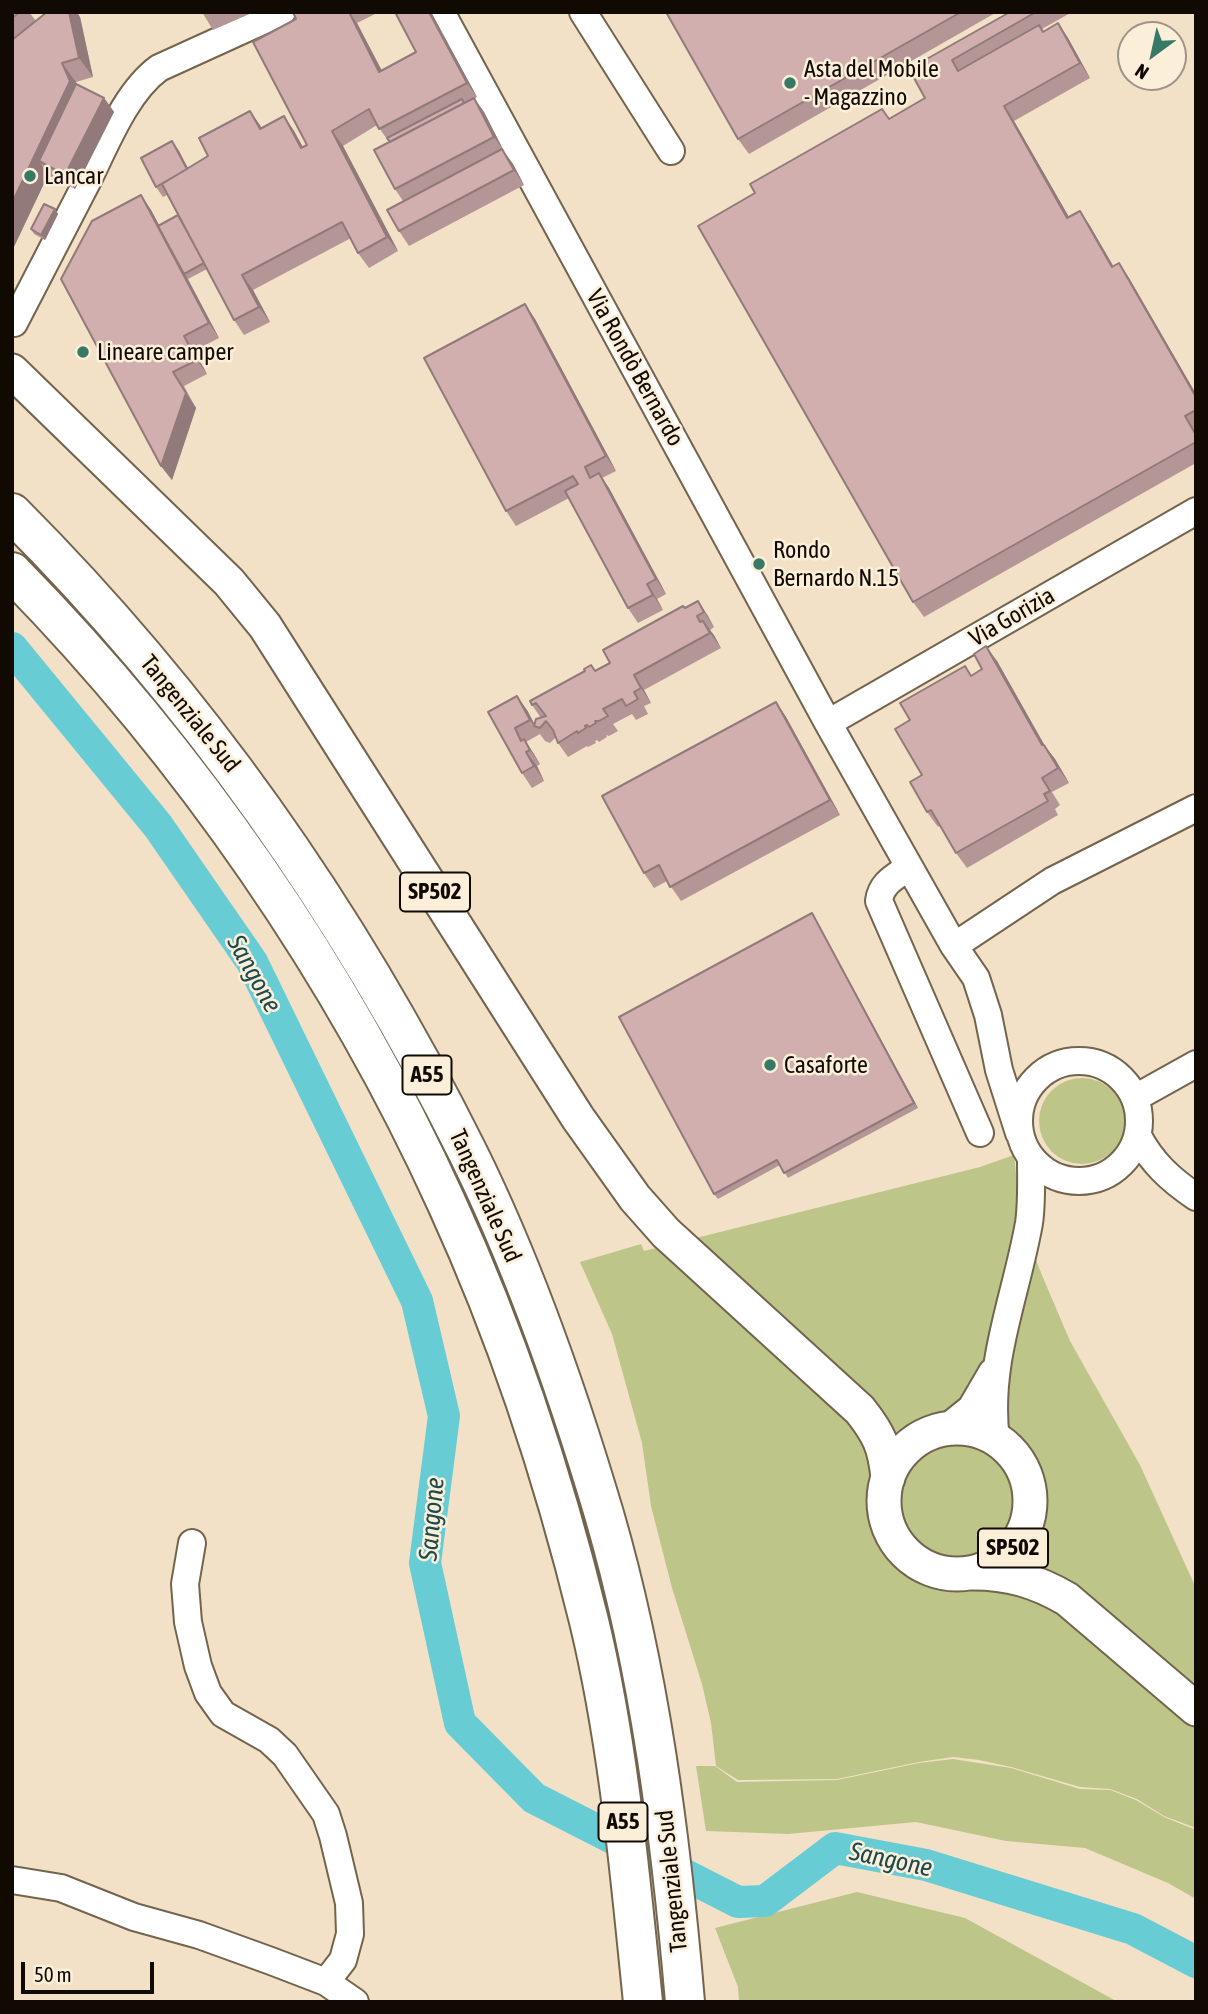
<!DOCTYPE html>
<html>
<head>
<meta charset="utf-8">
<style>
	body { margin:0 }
	#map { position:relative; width:1208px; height:2014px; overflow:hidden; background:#f2e1c7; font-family:"Asap Condensed",sans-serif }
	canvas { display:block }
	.frame { position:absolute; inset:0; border:14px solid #100a03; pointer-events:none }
	.north { position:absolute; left:1117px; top:21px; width:70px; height:70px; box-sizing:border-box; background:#fcefda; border:2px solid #9e9384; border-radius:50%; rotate:213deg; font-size:19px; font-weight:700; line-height:28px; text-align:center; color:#100a03 }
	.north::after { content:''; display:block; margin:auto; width:24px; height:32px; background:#387866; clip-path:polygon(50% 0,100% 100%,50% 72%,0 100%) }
	.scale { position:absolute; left:21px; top:1962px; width:133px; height:32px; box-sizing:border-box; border:4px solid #100a03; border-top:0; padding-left:9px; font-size:21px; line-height:24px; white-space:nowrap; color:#100a03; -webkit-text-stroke:5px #fcefda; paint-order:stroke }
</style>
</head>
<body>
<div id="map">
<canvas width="1208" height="2014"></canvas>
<div class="frame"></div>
<div class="north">N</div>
<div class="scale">50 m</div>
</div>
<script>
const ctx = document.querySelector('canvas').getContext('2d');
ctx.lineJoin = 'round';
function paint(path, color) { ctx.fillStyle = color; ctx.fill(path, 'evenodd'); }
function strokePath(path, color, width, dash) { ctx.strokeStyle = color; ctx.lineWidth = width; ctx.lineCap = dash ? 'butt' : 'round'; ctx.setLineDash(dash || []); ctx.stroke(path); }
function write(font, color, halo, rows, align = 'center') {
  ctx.font = font + ' "Asap Condensed",sans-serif'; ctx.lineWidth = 5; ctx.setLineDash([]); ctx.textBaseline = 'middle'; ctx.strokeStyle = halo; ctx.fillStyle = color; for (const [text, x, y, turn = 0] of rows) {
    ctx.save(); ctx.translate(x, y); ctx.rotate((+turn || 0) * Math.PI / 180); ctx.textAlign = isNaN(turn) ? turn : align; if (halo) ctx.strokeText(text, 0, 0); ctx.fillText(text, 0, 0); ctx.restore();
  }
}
const green = new Path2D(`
	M1039 1121a43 43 0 1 1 86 0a43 43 0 1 1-86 0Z
	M 1014,1155 L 1021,1223 L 1044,1280 L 1070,1341 L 1140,1465 L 1196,1588 L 1196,1828 L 1164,1816 L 1137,1799 L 1110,1789 L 1080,1787 L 1011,1767 L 979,1760 L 953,1757 L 919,1762 L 837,1779 L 738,1780 L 716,1766 L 711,1723 L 702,1684 L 672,1588 L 651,1506 L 642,1443 L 612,1334 L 580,1262 L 641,1244 L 644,1251 L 980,1167 Z
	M 953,1759 L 1011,1768 L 1080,1789 L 1110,1790 L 1136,1800 L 1164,1817 L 1196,1830 L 1196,1899 L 1168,1883 L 1085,1848 L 1006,1841 L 916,1822 L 788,1834 L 706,1831 L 696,1766 L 715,1766 L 737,1782 L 837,1780 L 919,1763 Z
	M 857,1892 L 965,1918 L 1118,2002 L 739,2002 L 738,1987 L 715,1928 Z`);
const river = new Path2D(`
	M 12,648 L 158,826 L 252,962 L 417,1301 L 444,1416 L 425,1563 L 460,1723 L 534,1798 L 738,1902 L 765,1901 L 835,1848 L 926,1865 L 1133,1929 L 1196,1962`);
const minor = new Path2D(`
	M 441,12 L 828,723 L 954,946 L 976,978 L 988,1015 L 999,1070 L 1019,1133
	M 583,12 L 671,151
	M 14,323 C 39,275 63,228 88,180 C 106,144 126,92 159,68 L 282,12
	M 828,723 L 1196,511
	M 909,867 C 895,877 881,883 879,901 L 980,1133
	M 954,946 L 1052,881 L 1196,808
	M1019 1121a60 60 0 1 1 120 0a60 60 0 1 1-120 0Z
	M 1135,1098 L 1196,1064
	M 1138,1136 C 1152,1163 1171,1180 1196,1197
	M 945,1429 L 971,1408 L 992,1372
	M 996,1440 C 986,1363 1016,1297 1029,1223 C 1032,1203 1031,1180 1031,1159
	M 192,1543 L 185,1584 L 188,1622 L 198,1666 L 208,1693 L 223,1714 L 269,1740 L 285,1755 L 326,1814 L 333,1836 L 349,1903 L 350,1934 L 343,1960 L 326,1982
	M 12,1880 L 61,1888 L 134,1917 L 199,1935 L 271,1961 L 326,1982 L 355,2002`);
const major = new Path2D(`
	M 12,371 L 229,582 L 265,626 L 578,1118 L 635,1198 L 666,1233 L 860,1410 C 879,1434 885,1447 888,1478
	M884 1501a73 73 0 1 1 146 0a73 73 0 1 1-146 0Z
	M 973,1573 C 1009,1573 1036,1581 1067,1599 L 1196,1709`);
const highway = new Path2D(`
	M 12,513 C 199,700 350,916 468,1153 C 524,1266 568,1393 604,1514 C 650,1672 671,1838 685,2002
	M 12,572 C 190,753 342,972 447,1204 C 508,1337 554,1478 589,1621 C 619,1745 630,1875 643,2002`);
const wall = new Path2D(`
	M 12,12 L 29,12 L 36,21 L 80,17 L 93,77 L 76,82 L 77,85 L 104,98 L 114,112 L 75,189 L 48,175 L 12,251 Z
	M 202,12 L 254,12 L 213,30 Z
	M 293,12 L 379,12 L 357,23 L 381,71 L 416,52 L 396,13 L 393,12 L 431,12 L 477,97 L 474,99 L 484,112 L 504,152 L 513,164 L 524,185 L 409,246 L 399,231 L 403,201 L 395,189 L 389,142 L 377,125 L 343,146 L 398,251 L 369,268 L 358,253 L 351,238 L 253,290 L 270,322 L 244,335 L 234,320 L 207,269 L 188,279 L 219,338 L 194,351 L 207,374 L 184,386 L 196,408 L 172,480 L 161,466 L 141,195 L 151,210 L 159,225 L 178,215 L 167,195 L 163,197 L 156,187 L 172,141 L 179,151 L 188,168 L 284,116 L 294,131 L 303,147 L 307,145 L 296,19 Z
	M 666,12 L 997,12 L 749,154 L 738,139 Z
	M 1010,12 L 1072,12 L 1042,29 L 1044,31 L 1058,23 L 1068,38 L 1090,78 L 1014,121 L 1069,217 L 1080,211 L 1090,226 L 1113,266 L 1129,278 L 1196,394 L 1196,463 L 924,617 L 913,602 L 890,119 L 925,98 L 909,69 Z
	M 55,209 L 58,214 L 45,240 L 34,234 L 31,229 Z
	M 525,304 L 535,319 L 616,471 L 602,478 L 609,488 L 666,594 L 657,599 L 663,610 L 638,623 L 628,608 L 569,498 L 516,526 L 506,511 Z
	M 698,601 L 714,627 L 710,630 L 721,648 L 644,690 L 651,703 L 644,706 L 648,714 L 636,720 L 632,714 L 613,724 L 618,731 L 609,736 L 606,735 L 607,737 L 599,742 L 597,740 L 595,741 L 596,743 L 588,747 L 587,746 L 568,757 L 558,743 L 556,737 L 550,743 L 545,741 L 539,733 L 540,734 L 526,742 L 540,764 L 537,766 L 544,781 L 532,788 L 522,773 L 488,712 L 527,710 L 535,725 L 541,718 L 532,705 L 610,663 L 685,608 Z
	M 997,661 L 1044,745 L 1055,759 L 1069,783 L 1052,792 L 1060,805 L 1055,809 L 1058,815 L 967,868 L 956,853 L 940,825 L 938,827 L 927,812 L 922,775 L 910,720 L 972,675 Z
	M 776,702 L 786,717 L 840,815 L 681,901 L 667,881 L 654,888 L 644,873 Z
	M 812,913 L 918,1108 L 788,1178 L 780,1165 L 718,1199 L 714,1194 Z`);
const shadedWall = new Path2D(`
	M 69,12 L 77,12 L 80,17 L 93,77 L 79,58 Z
	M 349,12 L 357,23 L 390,86 L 379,72 Z
	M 429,12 L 431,12 L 477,97 L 467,83 Z
	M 1058,23 L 1068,38 L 1090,78 L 1080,63 Z
	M 62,63 L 76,82 L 84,101 L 39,161 L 48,175 L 12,251 L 12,203 Z
	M 104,98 L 114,112 L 75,189 L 65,175 Z
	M 474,98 L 484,112 L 504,151 L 494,137 Z
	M 1004,106 L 1014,121 L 1078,233 L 1067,218 Z
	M 250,111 L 260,125 L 270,143 L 260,129 Z
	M 284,116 L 294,131 L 311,162 L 301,148 Z
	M 332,131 L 343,146 L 398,251 L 387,237 Z
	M 172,141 L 179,151 L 194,181 L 187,171 Z
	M 502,149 L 513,164 L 524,185 L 514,170 Z
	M 141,195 L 151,210 L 219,338 L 209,323 Z
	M 55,209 L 58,214 L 45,240 L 41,235 Z
	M 1080,211 L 1090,226 L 1122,281 L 1112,267 Z
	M 1119,263 L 1129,278 L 1196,394 L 1196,397 Z
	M 242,275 L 253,290 L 270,322 L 259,307 Z
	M 525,304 L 535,319 L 616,471 L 606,456 Z
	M 184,336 L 194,351 L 207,374 L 197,360 Z
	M 173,372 L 196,408 L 172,480 L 161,466 Z
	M 599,473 L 609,488 L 666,594 L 656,579 Z
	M 647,584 L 657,599 L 663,610 L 653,595 Z
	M 698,601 L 708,616 L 714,627 L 704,612 Z
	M 703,621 L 714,635 L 721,648 L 710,633 Z
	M 986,646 L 997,661 L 1053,760 L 1042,745 Z
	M 634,675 L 644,690 L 651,703 L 641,688 Z
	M 517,696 L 527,710 L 536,727 L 534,726 L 540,734 L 530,720 Z
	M 776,702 L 786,717 L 840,815 L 830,800 Z
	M 524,739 L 534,754 L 540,764 L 530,750 Z
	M 1044,745 L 1055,759 L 1069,783 L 1058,768 Z
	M 526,752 L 537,766 L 544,781 L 534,766 Z
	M 812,913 L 815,918 L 918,1108 L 914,1103 Z`);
const building = new Path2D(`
	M 12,12 L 20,12 L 12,18 Z
	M 47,12 L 69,12 L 79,58 L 62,63 L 70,81 L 12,203 L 12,40 Z
	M 293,12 L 349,12 L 379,72 L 416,52 L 396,14 L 399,12 L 429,12 L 467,83 L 379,129 L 369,109 L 332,131 L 387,237 L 358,253 L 342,222 L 242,275 L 259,307 L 234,320 L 162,184 L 208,156 L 199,138 L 250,111 L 260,129 L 284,116 L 301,148 L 307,145 L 253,42 L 296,19 Z
	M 666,12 L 961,12 L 738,139 Z
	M 1010,12 L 1036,12 L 952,60 L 958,71 L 1039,25 L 1043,32 L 1058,23 L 1080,63 L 1004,106 L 1067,218 L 1080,211 L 1112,267 L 1119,263 L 1196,397 L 1196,410 L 1185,416 L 1196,435 L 1196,442 L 913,602 L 698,226 L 755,193 L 750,184 L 882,109 L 889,119 L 925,98 L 909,69 Z
	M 76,84 L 104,98 L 65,175 L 39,161 Z
	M 474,98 L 494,137 L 395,189 L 374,150 Z
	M 462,99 L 464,103 L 390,142 L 387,138 Z
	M 172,141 L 187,169 L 156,187 L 141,158 Z
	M 502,149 L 514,170 L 399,231 L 387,210 Z
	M 141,195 L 209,323 L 184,336 L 197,360 L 173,372 L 186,393 L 161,466 L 61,279 L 92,221 Z
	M 44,204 L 55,209 L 41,235 L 31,229 Z
	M 178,215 L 204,263 L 184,274 L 158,226 Z
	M 525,304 L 606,456 L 585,467 L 590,478 L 599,473 L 656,579 L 647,584 L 653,595 L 628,608 L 565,491 L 578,484 L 573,476 L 506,511 L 424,358 Z
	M 698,601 L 704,612 L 697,616 L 700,622 L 703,621 L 710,633 L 634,675 L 641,688 L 634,692 L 638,699 L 626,706 L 622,699 L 603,709 L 608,716 L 599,721 L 595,721 L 596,723 L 589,727 L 587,725 L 585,726 L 586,728 L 578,733 L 577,731 L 558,743 L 553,730 L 546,721 L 540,728 L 534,726 L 536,719 L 546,716 L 536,703 L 532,705 L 530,701 L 585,671 L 584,669 L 591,665 L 595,671 L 610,663 L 603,650 L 683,606 L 685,608 Z
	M 986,646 L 1042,745 L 1044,745 L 1058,768 L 1042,778 L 1050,791 L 1044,794 L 1048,801 L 956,853 L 931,810 L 927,812 L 910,782 L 922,775 L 895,729 L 910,720 L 900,703 L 965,666 L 971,676 L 982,669 L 974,654 Z
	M 517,696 L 530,720 L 515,728 L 521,741 L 524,739 L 530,750 L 526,752 L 534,766 L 522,773 L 488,712 Z
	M 776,702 L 830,800 L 670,887 L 659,865 L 644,873 L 602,796 Z
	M 812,913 L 914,1103 L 784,1173 L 777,1160 L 714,1194 L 619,1017 Z`);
const markers = [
	[790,83,7,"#387866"],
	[30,176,7,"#387866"],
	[83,352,7,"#387866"],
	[759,564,7,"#387866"],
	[770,1065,7,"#387866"]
];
const shields = [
	[435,892,70],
	[427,1075,49],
	[1013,1548,70],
	[623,1822,49]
];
const shieldNames = [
	["SP502",435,892],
	["A55",427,1075],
	["SP502",1013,1548],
	["A55",623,1822]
];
const poiNames = [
	["Asta del Mobile",804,69],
	["- Magazzino",804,97],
	["Lancar",44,176],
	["Lineare camper",97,352],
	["Rondo",773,550],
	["Bernardo N.15",773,578],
	["Casaforte",784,1065]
];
const streetNames = [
	["Via Rondò Bernardo",635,368,61],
	["Via Gorizia",1012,617,-30],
	["Tangenziale Sud",190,714,51],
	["Tangenziale Sud",485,1196,66],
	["Tangenziale Sud",672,1881,-96]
];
const waterNames = [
	["Sangone",254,974,61],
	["Sangone",432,1519,-85],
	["Sangone",891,1860,12]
];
paint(green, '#bec588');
strokePath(river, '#68ccd5', 32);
strokePath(minor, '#73644d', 30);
strokePath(major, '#73644d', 37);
strokePath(highway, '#73644d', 42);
strokePath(minor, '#fff', 26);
strokePath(major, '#fff', 33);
strokePath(highway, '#fff', 38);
paint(wall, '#b49696');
paint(shadedWall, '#927a7a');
paint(building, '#d1afae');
strokePath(building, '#927a7a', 2);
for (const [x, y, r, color] of markers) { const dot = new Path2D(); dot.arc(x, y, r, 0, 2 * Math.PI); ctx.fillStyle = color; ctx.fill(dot); strokePath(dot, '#fcefda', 2.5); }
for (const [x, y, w] of shields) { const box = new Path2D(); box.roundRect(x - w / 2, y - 19.5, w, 39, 5); ctx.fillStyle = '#fcefda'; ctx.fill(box); strokePath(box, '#100a03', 2); }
write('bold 23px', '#100a03', null, shieldNames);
write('24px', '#100a03', '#fcefda', poiNames, 'left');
write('24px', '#100a03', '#fcefda', streetNames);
write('italic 26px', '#1b494d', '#fcefda', waterNames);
</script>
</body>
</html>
